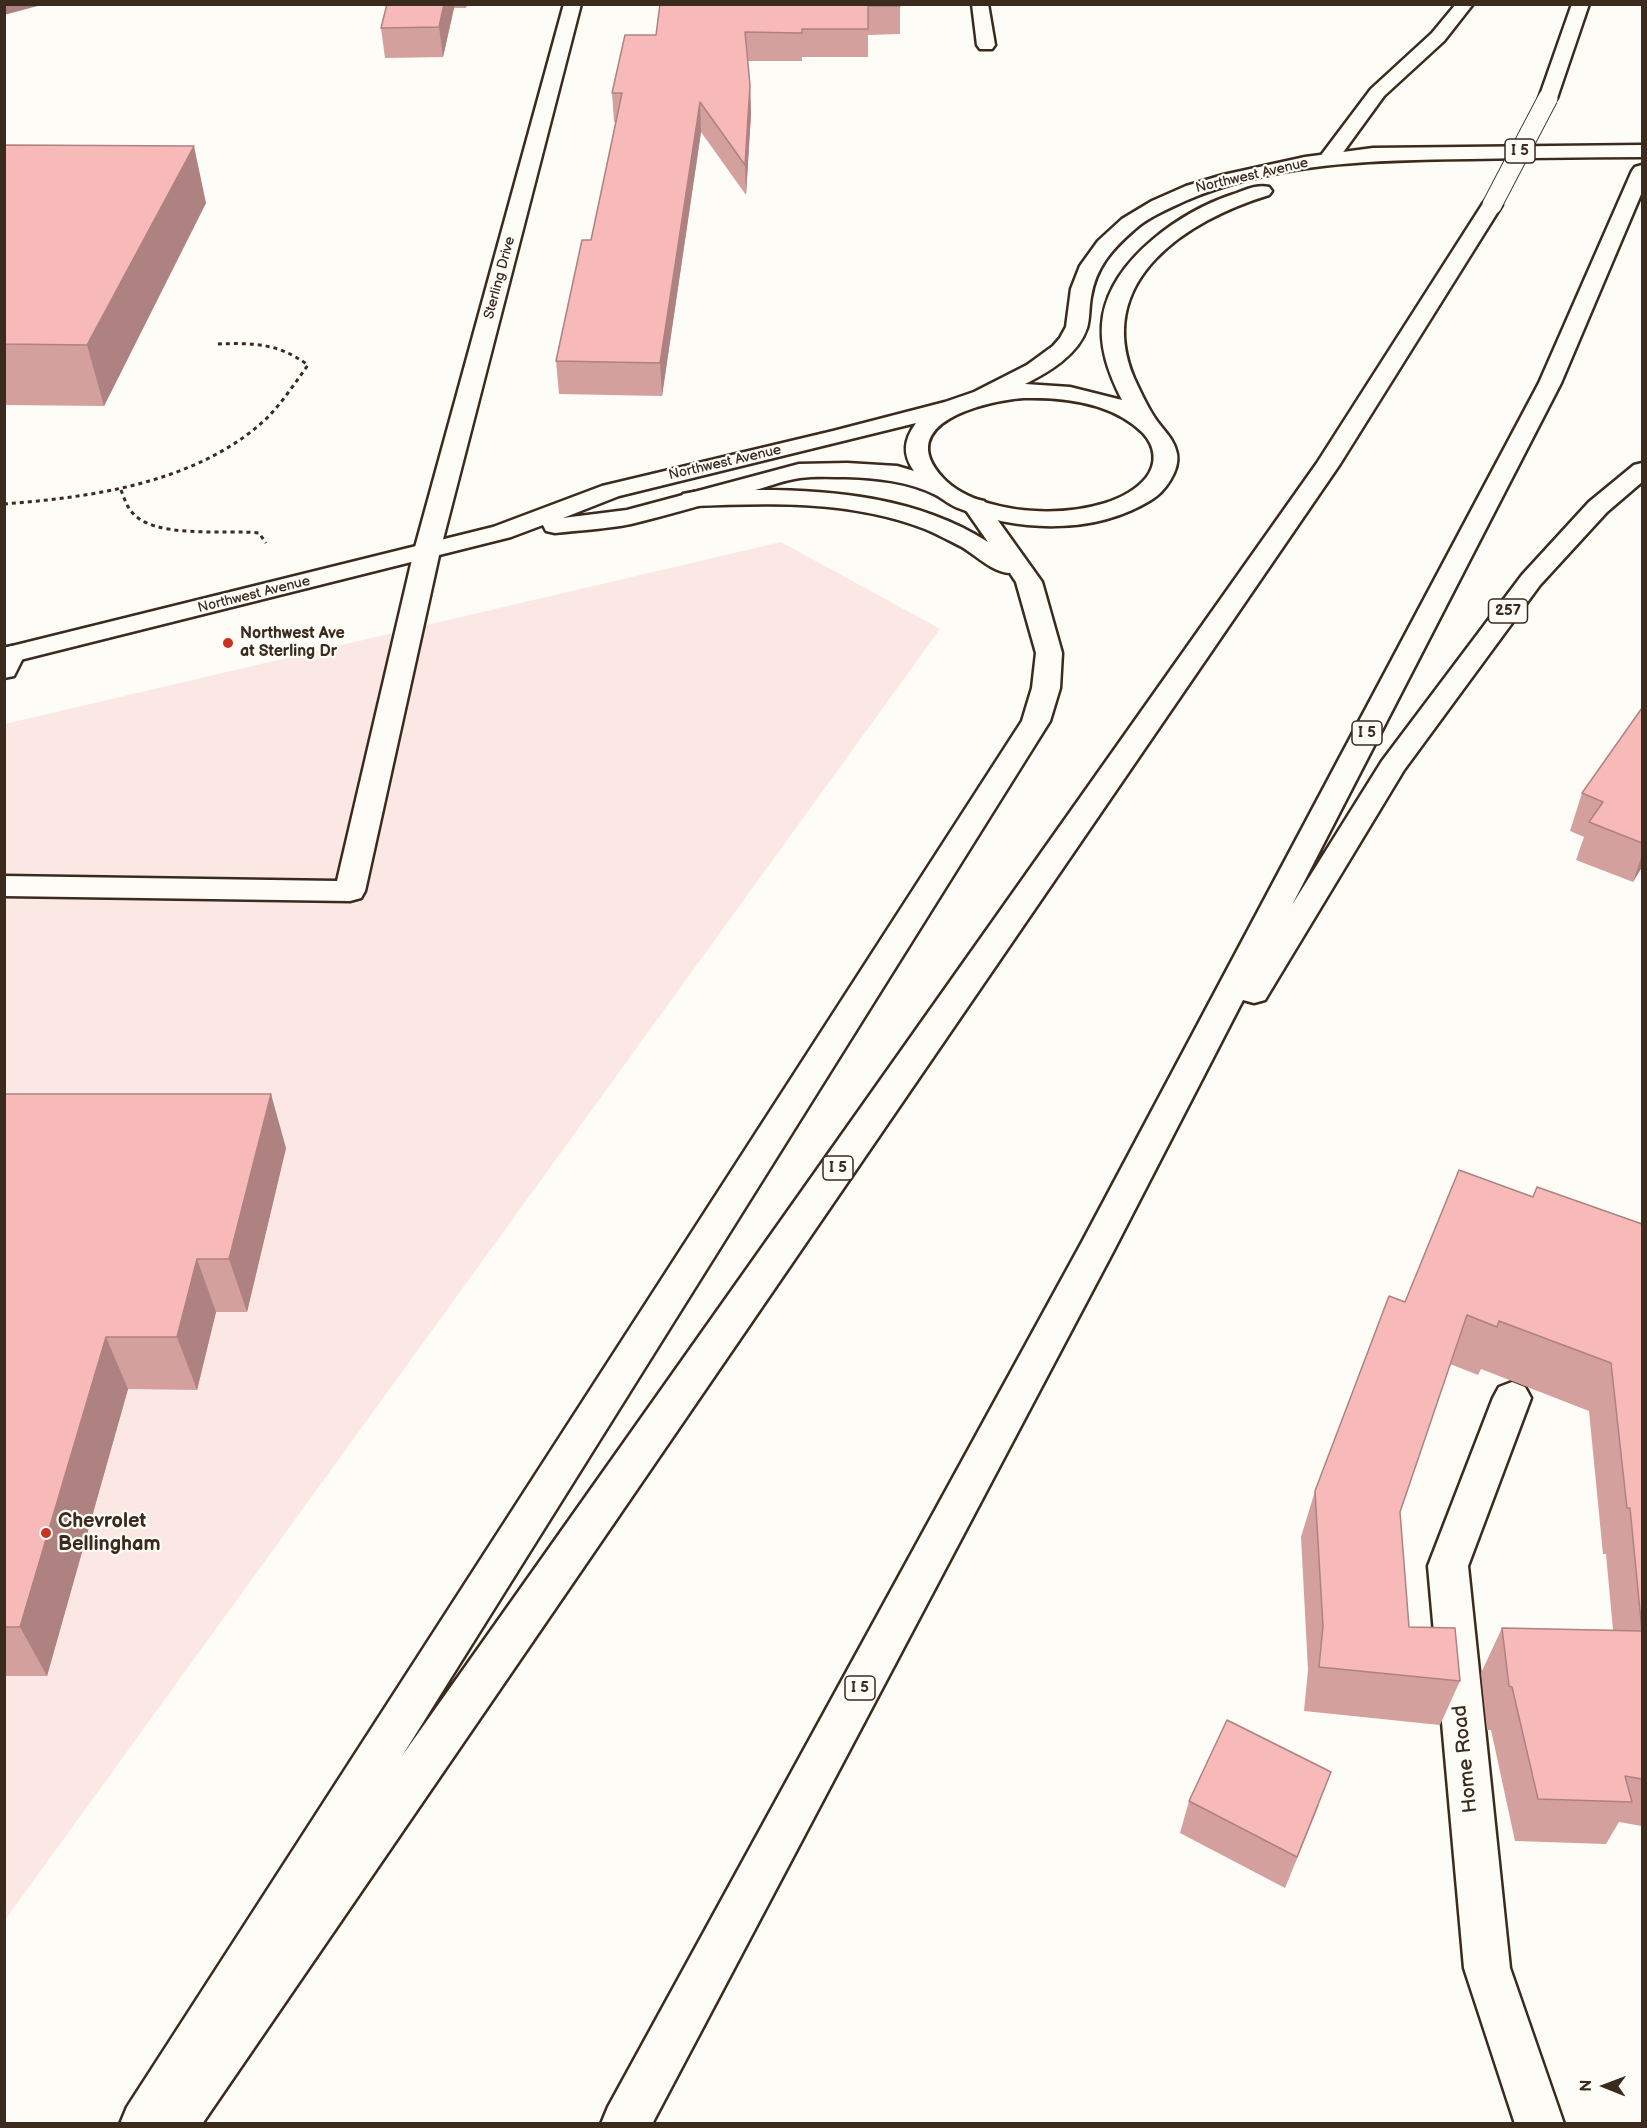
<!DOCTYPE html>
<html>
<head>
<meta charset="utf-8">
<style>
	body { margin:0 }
	#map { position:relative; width:1647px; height:2128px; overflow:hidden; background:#fdfcf7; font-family:"Balsamiq Sans",sans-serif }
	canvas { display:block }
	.frame { position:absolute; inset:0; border:6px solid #3b2a1e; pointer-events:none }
	.north { position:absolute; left:1575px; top:2056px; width:60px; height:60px; -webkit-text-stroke:4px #fdfcf7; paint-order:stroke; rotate:271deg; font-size:16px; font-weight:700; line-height:24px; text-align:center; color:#3b2a1e }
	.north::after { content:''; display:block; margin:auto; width:21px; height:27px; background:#3b2a1e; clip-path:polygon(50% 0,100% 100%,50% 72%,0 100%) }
</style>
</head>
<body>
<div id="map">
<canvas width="1647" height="2128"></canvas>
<div class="frame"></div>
<div class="north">N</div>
</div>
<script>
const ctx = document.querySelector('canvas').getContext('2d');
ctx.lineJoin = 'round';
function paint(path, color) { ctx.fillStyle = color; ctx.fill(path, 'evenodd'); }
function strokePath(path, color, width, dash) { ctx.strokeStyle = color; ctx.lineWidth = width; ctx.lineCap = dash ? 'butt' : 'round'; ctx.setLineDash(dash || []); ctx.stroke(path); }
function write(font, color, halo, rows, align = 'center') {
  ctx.font = font + ' "Balsamiq Sans",sans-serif'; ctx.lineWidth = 4.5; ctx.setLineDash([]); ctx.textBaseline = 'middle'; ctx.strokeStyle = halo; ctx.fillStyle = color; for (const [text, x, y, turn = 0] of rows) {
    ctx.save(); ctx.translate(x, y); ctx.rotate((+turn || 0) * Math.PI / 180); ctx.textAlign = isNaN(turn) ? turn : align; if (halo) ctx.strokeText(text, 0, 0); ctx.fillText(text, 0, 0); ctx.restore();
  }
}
const built = new Path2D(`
	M 781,542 L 940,629 L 5,1920 L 5,724 Z`);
const path = new Path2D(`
	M 121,490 C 124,497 126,505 131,511 C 152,540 227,529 259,533 L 266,543
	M 4,504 C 93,497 197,483 266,419 C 282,403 295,383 308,365 C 276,342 253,343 215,344`);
const minor = new Path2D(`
	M 564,4 L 581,4 L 440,551 L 365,891 L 361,898 L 350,901 L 4,896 L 4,876 L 337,881 L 414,551 Z
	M 972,4 L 988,4 L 995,45 L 992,49 L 980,49 L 977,45 Z
	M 12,646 L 21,648 L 25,654 L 14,676 L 4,678 L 4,648 Z
	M 1512,1382 L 1525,1387 L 1531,1398 L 1468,1566 L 1510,1968 L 1564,2124 L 1515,2124 L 1464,1968 L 1428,1566 L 1493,1398 L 1499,1387 Z`);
const major = new Path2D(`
	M 1642,145 L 1642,157 C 1585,157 1527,158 1470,159 C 1373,160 1275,162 1185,201 C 1168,209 1148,217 1134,230 C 1112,249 1096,267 1091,297 C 1089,307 1090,318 1087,328 C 1078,355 1049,372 1025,384 L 1070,387 L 1122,400 C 1109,374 1098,346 1103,316 C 1113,258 1182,211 1234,194 C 1245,190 1257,184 1269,187 L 1272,191 L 1269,195 C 1187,220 1093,280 1134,378 C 1140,391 1146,404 1153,415 C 1161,429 1174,437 1177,454 C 1180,470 1165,492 1151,500 C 1094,535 1018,532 958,508 C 950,505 943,499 936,495 C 908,481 877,478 846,477 C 831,477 815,476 800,478 C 785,480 770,486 755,490 C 714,501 673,514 631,524 C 607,529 580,530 555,533 L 546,531 L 543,525 L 511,537 L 4,664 L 4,648 L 493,527 L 602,486 L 833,431 L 945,402 L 974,392 L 1027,365 L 1053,346 L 1060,338 L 1066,327 L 1071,289 L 1080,266 L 1098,241 L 1122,219 L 1152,201 L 1186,186 L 1223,175 L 1305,157 L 1373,148 ZM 1024,398 C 1066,397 1113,403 1143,433 C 1156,447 1157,464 1146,478 C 1108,524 983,521 943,478 C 892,423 985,401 1024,398 ZM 916,423 C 904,440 902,454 914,471 L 897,466 L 847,463 L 799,464 L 627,510 L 563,518 L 619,496 Z`);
const highway = new Path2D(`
	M 1456,4 L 1473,4 L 1444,41 L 1384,96 L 1336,162 L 1322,162 L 1319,158 L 1371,89 L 1432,33 Z
	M 1572,4 L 1589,4 L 1557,98 L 1554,102 L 1542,102 L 1539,98 Z
	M 1642,165 L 1642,192 L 1561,383 L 1292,905 L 1382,761 L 1522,575 L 1589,502 L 1634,465 L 1642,463 L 1642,482 L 1607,512 L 1540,585 L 1404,770 L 1265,1000 L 1254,1003 L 1243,1000 L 1113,1252 L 652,2124 L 601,2124 L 608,2107 L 1082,1242 L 1539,383 L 1632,171 L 1635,167 Z
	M 1492,199 L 1499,201 L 1502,205 L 1340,464 L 202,2124 L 120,2124 L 127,2107 L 1022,721 L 1032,688 L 1036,653 L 1016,582 L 1010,573 C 992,572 977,556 962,547 C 950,541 937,534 925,529 C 851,500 770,503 692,506 L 683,504 L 680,499 L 683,494 C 704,489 727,490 748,490 C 829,489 918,497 988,542 L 963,506 L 966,501 L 975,499 L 984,501 L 1042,582 L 1062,653 L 1060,688 L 1050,721 L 402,1756 L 1317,463 L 1482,205 L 1485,201 Z`);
const highwayBridge = new Path2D(`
	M 1492,205 L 1548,98`);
const wall = new Path2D(`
	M 387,4 L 468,4 L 466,8 L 454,8 L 443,57 L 385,58 L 381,28 Z
	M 660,4 L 900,4 L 900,34 L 868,35 L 868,57 L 802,57 L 802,61 L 748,61 L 750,85 L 751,114 L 746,195 L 701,132 L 662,396 L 559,394 L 556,361 L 591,240 L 616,122 L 614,122 L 612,93 L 656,35 Z
	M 4,145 L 206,203 L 104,406 L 4,405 Z
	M 1642,708 L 1642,867 L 1633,882 L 1576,860 L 1584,837 L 1570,831 L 1582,793 Z
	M 4,1094 L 286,1148 L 247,1312 L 216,1312 L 197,1390 L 128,1389 L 47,1676 L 4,1676 Z
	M 1533,1197 L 1642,1224 L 1642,1826 L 1619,1822 L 1606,1844 L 1515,1841 L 1491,1730 L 1487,1730 L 1481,1673 L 1502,1628 L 1613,1630 L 1606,1554 L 1603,1554 L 1589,1411 L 1481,1369 L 1478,1375 L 1450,1364 L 1400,1512 L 1409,1627 L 1460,1681 L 1440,1725 L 1304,1711 L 1308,1670 L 1301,1537 L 1315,1491 L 1405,1302 Z
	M 1189,1801 L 1319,1805 L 1285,1888 L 1180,1833 Z`);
const shadedWall = new Path2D(`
	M 4,4 L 45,4 L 4,15 Z
	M 444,4 L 454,4 L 454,8 L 443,57 L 439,27 Z
	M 750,85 L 751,114 L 746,195 L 745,165 Z
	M 700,102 L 701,132 L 662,396 L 660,363 Z
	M 194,146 L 206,203 L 104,406 L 87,345 Z
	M 1642,855 L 1642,867 L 1633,882 Z
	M 271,1094 L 286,1148 L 247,1312 L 229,1259 Z
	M 197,1259 L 216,1312 L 197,1390 L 177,1337 Z
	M 106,1337 L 128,1389 L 47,1676 L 20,1627 Z`);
const building = new Path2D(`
	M 387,4 L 444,4 L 439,27 L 381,28 Z
	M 660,4 L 900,4 L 900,6 L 868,6 L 868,29 L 802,29 L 802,33 L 745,32 L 750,85 L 745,165 L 700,102 L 660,363 L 556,361 L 582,240 L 591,240 L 622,93 L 612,93 L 625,35 L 656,35 Z
	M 4,145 L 194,146 L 87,345 L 4,344 Z
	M 1642,708 L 1642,843 L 1589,822 L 1603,802 L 1582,793 Z
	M 4,1094 L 271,1094 L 229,1259 L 197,1259 L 177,1337 L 106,1337 L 20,1627 L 4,1627 Z
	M 1459,1170 L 1533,1197 L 1537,1187 L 1642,1224 L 1642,1779 L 1625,1776 L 1632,1802 L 1538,1799 L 1512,1687 L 1509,1686 L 1502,1628 L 1642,1631 L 1630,1508 L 1627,1508 L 1611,1363 L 1499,1321 L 1497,1327 L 1467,1315 L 1400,1512 L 1409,1627 L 1455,1628 L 1460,1681 L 1319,1667 L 1323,1626 L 1315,1491 L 1389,1296 L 1405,1302 Z
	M 1227,1720 L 1331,1772 L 1297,1857 L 1189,1801 Z`);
const markers = [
	[228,643,6,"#c8321e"],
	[46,1533,6,"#c8321e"]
];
const farStreetnames = [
	["Northwest Avenue",1252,176,-13],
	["Sterling Drive",500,278,-75],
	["Northwest Avenue",725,463,-13],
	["Northwest Avenue",254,595,-14]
];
const shields = [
	[1520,151,30],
	[1508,611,39],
	[1367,733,30],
	[838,1168,30],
	[860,1688,30]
];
const shieldNames = [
	["I 5",1520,151],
	["257",1508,611],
	["I 5",1367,733],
	["I 5",838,1168],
	["I 5",860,1688]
];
const poiNames = [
	["Northwest Ave",240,634],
	["at Sterling Dr",240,652]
];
const nearPoinames = [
	["Chevrolet",58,1522],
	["Bellingham",58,1545]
];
const nearStreetnames = [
	["Home Road",1466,1759,-96]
];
paint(built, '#fbe8e4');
strokePath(minor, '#3b2a1e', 5);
strokePath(major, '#3b2a1e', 5);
strokePath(highway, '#3b2a1e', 5);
strokePath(path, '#3b2a1e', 3, [4, 4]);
paint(minor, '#fdfcf7');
paint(major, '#fdfcf7');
paint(highway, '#fdfcf7');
strokePath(highwayBridge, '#3b2a1e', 21, []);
strokePath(highwayBridge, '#fdfcf7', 19);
paint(wall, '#d4a09e');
paint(shadedWall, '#ad8281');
paint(building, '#f7bab8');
strokePath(building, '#ad8281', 1.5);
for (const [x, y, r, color] of markers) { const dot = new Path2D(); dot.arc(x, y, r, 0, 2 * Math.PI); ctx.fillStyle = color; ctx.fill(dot); strokePath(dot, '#fdfcf7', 2); }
write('14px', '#3b2a1e', '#fdfcf7', farStreetnames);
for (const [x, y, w] of shields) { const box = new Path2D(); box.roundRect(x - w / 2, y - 12, w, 24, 4.5); ctx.fillStyle = '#fdfcf7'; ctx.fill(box); strokePath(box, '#3b2a1e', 1.5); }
write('bold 15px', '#3b2a1e', null, shieldNames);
write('bold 16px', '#3b2a1e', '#fdfcf7', poiNames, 'left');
write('bold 20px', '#3b2a1e', '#fdfcf7', nearPoinames, 'left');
write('20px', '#3b2a1e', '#fdfcf7', nearStreetnames);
</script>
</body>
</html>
